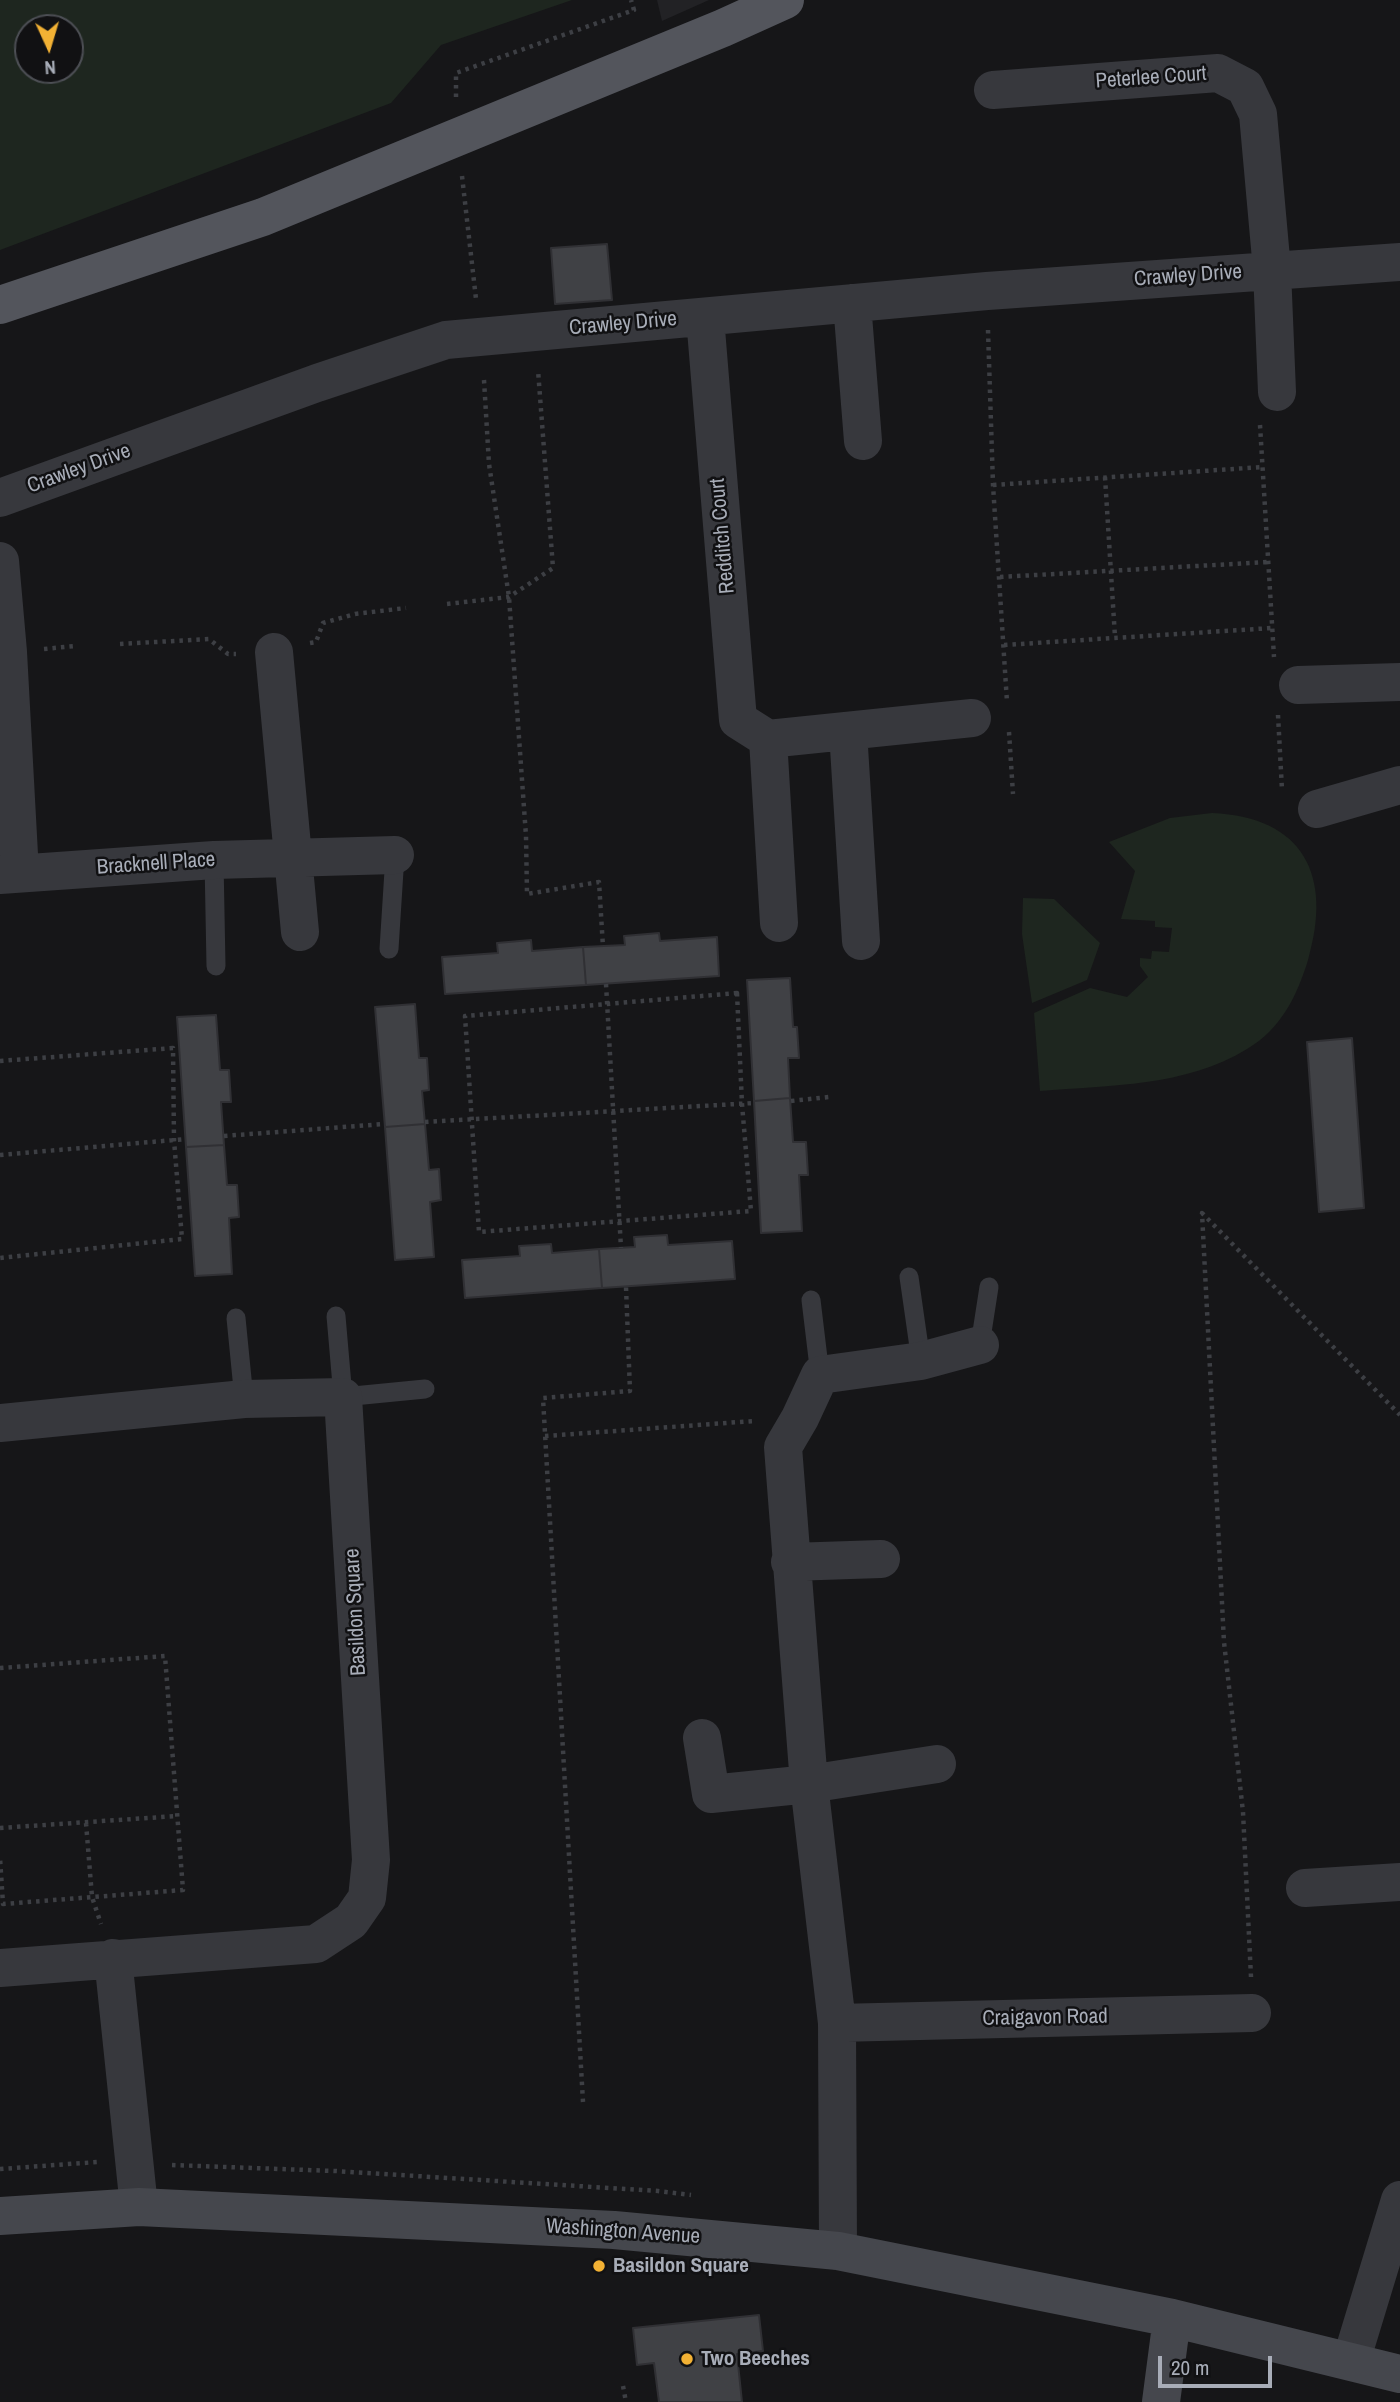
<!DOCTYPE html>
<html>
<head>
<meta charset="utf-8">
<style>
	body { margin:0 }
	#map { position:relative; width:1400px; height:2402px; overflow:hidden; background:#161618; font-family:"Archivo Narrow",sans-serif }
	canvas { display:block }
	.north { position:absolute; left:14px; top:14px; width:70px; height:70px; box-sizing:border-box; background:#111113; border:2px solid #4d4f55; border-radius:50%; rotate:176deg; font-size:19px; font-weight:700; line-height:28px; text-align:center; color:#a8adb8 }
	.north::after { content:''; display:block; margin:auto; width:24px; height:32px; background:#f2b134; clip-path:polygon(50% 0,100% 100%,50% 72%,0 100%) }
	.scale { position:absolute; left:1158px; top:2356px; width:114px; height:32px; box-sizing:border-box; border:4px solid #a8adb8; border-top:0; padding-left:9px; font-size:21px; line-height:24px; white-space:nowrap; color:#a8adb8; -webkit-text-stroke:5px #111113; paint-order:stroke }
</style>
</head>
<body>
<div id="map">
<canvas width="1400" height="2402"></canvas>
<div class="north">N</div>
<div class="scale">20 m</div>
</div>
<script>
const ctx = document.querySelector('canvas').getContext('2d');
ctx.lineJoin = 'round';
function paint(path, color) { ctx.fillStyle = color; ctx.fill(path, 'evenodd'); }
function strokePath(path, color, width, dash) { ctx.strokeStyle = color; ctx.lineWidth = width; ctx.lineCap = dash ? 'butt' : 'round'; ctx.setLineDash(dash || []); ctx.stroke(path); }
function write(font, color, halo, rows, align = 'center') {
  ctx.font = font + ' "Archivo Narrow",sans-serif'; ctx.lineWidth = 5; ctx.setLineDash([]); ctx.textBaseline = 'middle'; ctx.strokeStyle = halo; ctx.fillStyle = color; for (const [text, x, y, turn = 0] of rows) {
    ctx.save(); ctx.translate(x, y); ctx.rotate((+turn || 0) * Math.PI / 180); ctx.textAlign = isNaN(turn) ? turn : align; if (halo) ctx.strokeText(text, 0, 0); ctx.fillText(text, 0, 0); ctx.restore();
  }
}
const built = new Path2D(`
	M 657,0 L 709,0 L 662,21 Z`);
const green = new Path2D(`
	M 0,0 L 572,0 L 441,45 L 391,103 L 0,250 ZM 28,28 L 70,28 L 70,70 L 28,70 Z
	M 1212,813 C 1304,817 1333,876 1308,960 C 1297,996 1281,1029 1247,1049 C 1185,1087 1110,1085 1040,1091 L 1034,1013 L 1090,988 L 1127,997 L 1148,977 L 1140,966 L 1140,958 L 1151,959 L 1152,951 L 1169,952 L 1172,928 L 1155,927 L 1155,921 L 1121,919 L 1135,871 L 1109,842 L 1170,818 Z
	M 1023,898 L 1054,899 L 1100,943 L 1087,980 L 1032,1003 L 1022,934 Z`);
const building = new Path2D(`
	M 607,244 L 612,300 L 555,304 L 551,248 Z
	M 659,933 L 660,941 L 717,937 L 719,976 L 586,985 L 583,947 L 625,945 L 624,936 Z
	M 531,940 L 532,951 L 583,947 L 586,985 L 445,994 L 442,957 L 498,953 L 497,943 Z
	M 790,978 L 793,1027 L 797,1027 L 799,1058 L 788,1058 L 790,1098 L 754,1101 L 747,980 Z
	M 415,1004 L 419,1058 L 427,1058 L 429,1090 L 422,1091 L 425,1124 L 385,1127 L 375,1007 Z
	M 216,1015 L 220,1070 L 229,1070 L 231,1102 L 221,1102 L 224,1145 L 186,1147 L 177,1017 Z
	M 1352,1038 L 1364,1208 L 1319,1212 L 1307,1042 Z
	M 790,1098 L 793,1142 L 806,1142 L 808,1175 L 799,1175 L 802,1231 L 761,1233 L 754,1101 Z
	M 425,1124 L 429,1170 L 439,1169 L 441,1200 L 430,1202 L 434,1257 L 395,1260 L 385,1127 Z
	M 224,1145 L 227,1185 L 237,1185 L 239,1217 L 229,1218 L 232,1274 L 195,1276 L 186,1147 Z
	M 667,1235 L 668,1245 L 732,1241 L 735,1279 L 602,1288 L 599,1249 L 635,1247 L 634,1237 Z
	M 551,1244 L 552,1253 L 599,1249 L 602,1288 L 465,1298 L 462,1260 L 520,1256 L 519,1246 Z
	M 759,2315 L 763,2351 L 737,2354 L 742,2402 L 659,2402 L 654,2363 L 637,2365 L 633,2328 Z`);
const path = new Path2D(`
	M 456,97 L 456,73 L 634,10 L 631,0
	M 462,176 L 476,299
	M 988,330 L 993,485 L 1007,702
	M 484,380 L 489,464 L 509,597 L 526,836 L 527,894 L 599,882 L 603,947
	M 1260,425 L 1274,657
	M 1105,477 L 1115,637
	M 993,485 L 1263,467
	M 1000,577 L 1268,562
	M 447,604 L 509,597 L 553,568 L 538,370
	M 310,643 L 316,642 L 323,623 L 355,614 L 406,608
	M 120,644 L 209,639 L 228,654 L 236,654
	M 1004,645 L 1272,628
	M 44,649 L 75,646
	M 1278,715 L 1282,790
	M 1009,732 L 1013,794
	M 606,984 L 621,1248
	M 737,993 L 742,1104 L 751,1211 L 479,1232 L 465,1016 Z
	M 0,1061 L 173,1048 L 174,1140 L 182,1239 L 0,1258
	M 791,1101 L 829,1097
	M 425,1122 L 754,1103
	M 224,1136 L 384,1124
	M 0,1155 L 186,1139
	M 545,1436 L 754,1421
	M 0,1668 L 165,1656 L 183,1890 L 3,1904 L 0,1858
	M 86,1823 L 92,1897 L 101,1924
	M 0,1828 L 177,1816
	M 1251,1977 L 1243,1812 L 1224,1642 L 1202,1213 L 1400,1415
	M 583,2102 L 543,1398 L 630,1391 L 626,1287
	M 172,2165 L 335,2171 L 658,2191 L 691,2195
	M 0,2169 L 97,2162
	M 623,2386 L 626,2402`);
const lane = new Path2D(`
	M 214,860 L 216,966
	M 389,949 L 395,855
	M 909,1277 L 921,1361
	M 811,1300 L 820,1375
	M 336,1316 L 343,1397 L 425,1389
	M 236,1318 L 244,1399
	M 980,1345 L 989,1287`);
const street = new Path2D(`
	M 993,90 L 1218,73 L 1245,87 L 1258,114 L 1272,270 L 1277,392
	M 852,303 L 863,441
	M 705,317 L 738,720 L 768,739 L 779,923
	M 0,498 L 317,383 L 446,340 L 987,291 L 1400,262
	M 0,561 L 8,652 L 20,873
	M 274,652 L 300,932
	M 1298,685 L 1400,682
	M 848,731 L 861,941
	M 768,739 L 972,718
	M 1317,809 L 1400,785
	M 0,875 L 214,860 L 395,855
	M 0,1423 L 244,1399 L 343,1397 L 371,1860 L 367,1898 L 351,1921 L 316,1944 L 0,1968
	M 790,1562 L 881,1559
	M 702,1738 L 711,1794 L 809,1784 L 937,1764
	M 1305,1888 L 1400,1882
	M 113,1958 L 139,2207
	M 837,2023 L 1252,2013
	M 838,2251 L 837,2023 L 809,1784 L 783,1447 L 800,1418 L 820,1375 L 921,1361 L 980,1345
	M 1351,2361 L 1400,2200`);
const secondary = new Path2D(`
	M 0,2216 L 139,2207 L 614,2230 L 838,2251 L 1172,2318 L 1400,2374
	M 1161,2402 L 1172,2318`);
const primary = new Path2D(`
	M 0,305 L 263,217 L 723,28 L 785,0`);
const markers = [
	[599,2266,7,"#f2b134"],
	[687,2359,7,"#f2b134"]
];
const streetNames = [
	["Peterlee Court",1151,78,-4],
	["Crawley Drive",1188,276,-4],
	["Crawley Drive",623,324,-5],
	["Crawley Drive",79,469,-20],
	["Redditch Court",723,536,-95],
	["Bracknell Place",156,864,-4],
	["Basildon Square",356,1612,-93],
	["Craigavon Road",1045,2018,-1],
	["Washington Avenue",623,2232,4]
];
const poiNames = [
	["Basildon Square",613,2266],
	["Two Beeches",701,2359]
];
paint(built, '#222225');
paint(green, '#1e261f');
paint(building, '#404145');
strokePath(building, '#303034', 2);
strokePath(path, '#3d3f44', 4.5, [3.5, 5]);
strokePath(lane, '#37383d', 19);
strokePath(street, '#37383d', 38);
strokePath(secondary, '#45474d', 38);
strokePath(primary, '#53555c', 38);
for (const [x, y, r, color] of markers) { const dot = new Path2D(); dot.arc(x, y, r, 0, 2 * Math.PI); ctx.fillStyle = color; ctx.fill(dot); strokePath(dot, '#111113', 2.5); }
write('21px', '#a8adb8', '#111113', streetNames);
write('bold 21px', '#a8adb8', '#111113', poiNames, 'left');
</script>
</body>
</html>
